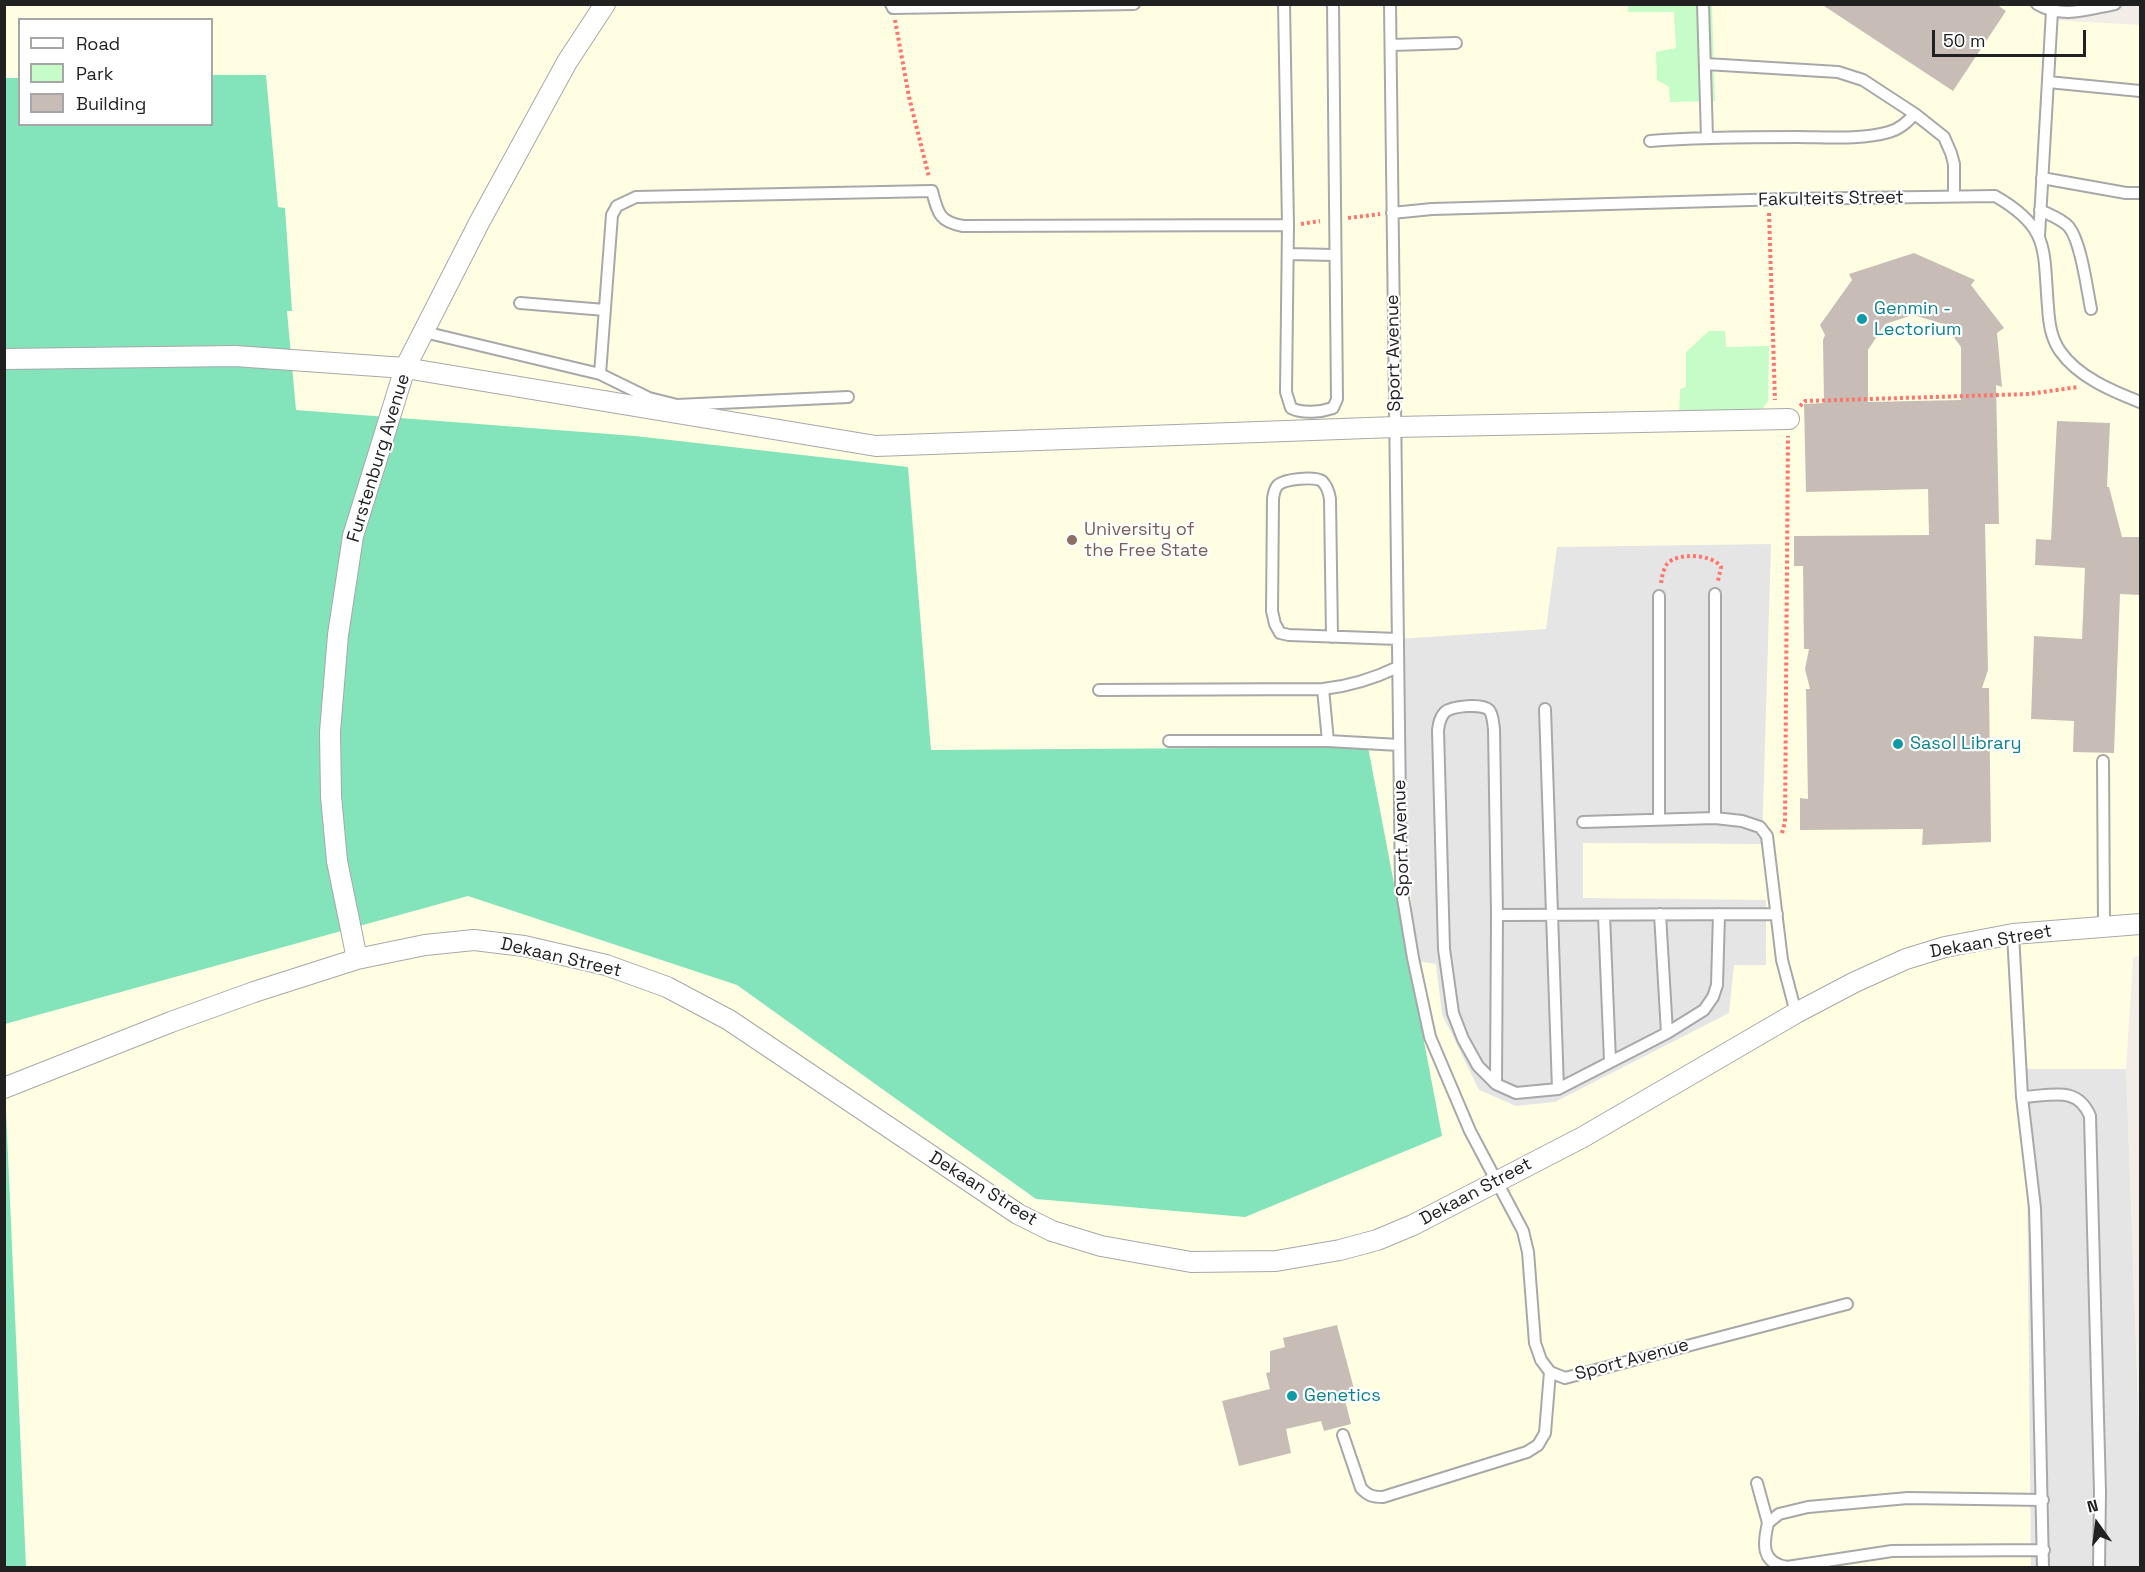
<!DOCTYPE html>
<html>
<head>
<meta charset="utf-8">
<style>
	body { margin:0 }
	#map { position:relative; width:2145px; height:1572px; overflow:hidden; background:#f2eee7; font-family:"Space Grotesk",sans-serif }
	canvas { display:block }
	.frame { position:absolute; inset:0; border:6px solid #212121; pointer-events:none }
	.legend { position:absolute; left:18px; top:18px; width:195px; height:108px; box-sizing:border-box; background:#fff; border:2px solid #a6a6a6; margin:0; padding:8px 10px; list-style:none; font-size:18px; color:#212121 }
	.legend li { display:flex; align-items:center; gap:12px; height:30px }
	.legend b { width:30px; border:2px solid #a6a6a6 }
	.north { position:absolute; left:2067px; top:1494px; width:60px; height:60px; -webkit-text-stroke:4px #fff; paint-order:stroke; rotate:346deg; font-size:16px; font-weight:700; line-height:24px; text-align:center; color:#212121 }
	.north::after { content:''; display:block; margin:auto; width:21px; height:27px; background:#212121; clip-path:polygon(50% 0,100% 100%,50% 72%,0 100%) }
	.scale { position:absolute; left:1932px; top:30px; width:154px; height:27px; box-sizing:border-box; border:3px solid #212121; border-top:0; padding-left:8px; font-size:18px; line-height:21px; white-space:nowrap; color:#212121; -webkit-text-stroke:4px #fff; paint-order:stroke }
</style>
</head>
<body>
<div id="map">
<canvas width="2145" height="1572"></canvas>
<div class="frame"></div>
<ul class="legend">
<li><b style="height:8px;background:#fff"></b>Road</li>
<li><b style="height:16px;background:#c5fcc7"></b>Park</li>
<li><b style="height:16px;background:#c7bdb6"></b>Building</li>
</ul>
<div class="north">N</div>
<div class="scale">50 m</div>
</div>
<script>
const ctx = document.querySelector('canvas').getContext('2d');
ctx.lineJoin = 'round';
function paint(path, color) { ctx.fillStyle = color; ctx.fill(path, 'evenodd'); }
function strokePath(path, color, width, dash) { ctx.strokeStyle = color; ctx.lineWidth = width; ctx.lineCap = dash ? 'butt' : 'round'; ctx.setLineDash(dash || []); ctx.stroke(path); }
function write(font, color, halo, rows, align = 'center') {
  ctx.font = font + ' "Space Grotesk",sans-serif'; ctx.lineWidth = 4.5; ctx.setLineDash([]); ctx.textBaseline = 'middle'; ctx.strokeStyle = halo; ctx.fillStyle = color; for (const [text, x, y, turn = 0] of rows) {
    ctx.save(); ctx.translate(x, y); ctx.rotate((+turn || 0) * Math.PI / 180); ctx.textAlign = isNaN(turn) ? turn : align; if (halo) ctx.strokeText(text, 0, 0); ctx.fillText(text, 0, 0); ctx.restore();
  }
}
const education = new Path2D(`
	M 2027,4 L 2050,20 L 2140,25 L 2140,956 L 2133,957 L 2126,1069 L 2140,1457 L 2140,1567 L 5,1568 L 5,5 ZM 20,20 L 212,20 L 212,124 L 20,124 Z`);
const park = new Path2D(`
	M 1628,5 L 1712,5 L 1715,101 L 1670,102 L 1669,87 L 1657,80 L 1656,52 L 1676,48 L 1674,12 L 1628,12 Z
	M 1709,331 L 1725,331 L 1726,347 L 1769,346 L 1768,401 L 1763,408 L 1750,413 L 1679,416 L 1680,389 L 1686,387 L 1686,352 Z`);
const pitch = new Path2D(`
	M 212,75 L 266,75 L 278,207 L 285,208 L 292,311 L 287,311 L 296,410 L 635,436 L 908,467 L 931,750 L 1368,747 L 1442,1136 L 1245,1217 L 1036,1199 L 737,985 L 468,896 L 5,1024 L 5,78 L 19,78 L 20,124 L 212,124 Z
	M 4,1064 L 26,1567 L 26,1568 L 4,1567 Z`);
const parking = new Path2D(`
	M 1771,544 L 1762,844 L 1583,843 L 1583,898 L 1766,900 L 1766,965 L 1734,965 L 1729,1013 L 1555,1102 L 1516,1106 L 1479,1090 L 1442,1014 L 1436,964 L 1416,961 L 1399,745 L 1398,639 L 1546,629 L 1557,547 Z
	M 2026,1069 L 2126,1069 L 2140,1457 L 2140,1567 L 2031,1567 Z`);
const building = new Path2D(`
	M 1821,4 L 1996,4 L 2006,11 L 1953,91 Z
	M 1914,253 L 1975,280 L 1971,285 L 2004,328 L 1997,333 L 2002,387 L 1996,385 L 1999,524 L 1985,524 L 1988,670 L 1982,688 L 1989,688 L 1991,842 L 1922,845 L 1923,829 L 1800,830 L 1800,798 L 1808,799 L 1806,689 L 1810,689 L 1805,669 L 1809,649 L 1804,649 L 1803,566 L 1794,566 L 1794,536 L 1929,535 L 1928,489 L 1806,492 L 1804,404 L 1824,403 L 1823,340 L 1825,335 L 1820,325 L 1852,280 L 1849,274 ZM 1913,315 L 1944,324 L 1961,347 L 1961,400 L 1868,402 L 1868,350 L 1885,324 Z
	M 2057,421 L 2110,423 L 2107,487 L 2109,487 L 2122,537 L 2140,537 L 2140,595 L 2120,594 L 2114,753 L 2073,752 L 2074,721 L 2031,719 L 2034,636 L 2082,639 L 2085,568 L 2035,565 L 2036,539 L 2051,540 Z
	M 1337,1325 L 1354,1389 L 1343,1392 L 1351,1424 L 1324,1431 L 1321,1421 L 1286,1429 L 1291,1453 L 1239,1466 L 1222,1401 L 1270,1389 L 1266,1373 L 1270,1372 L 1270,1351 L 1285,1347 L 1283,1338 Z`);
const path = new Path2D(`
	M 895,20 L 909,97 L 929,177
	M 1769,213 L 1775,400
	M 1348,218 L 1380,214
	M 1301,224 L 1320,221
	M 1800,406 L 1805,401 L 2029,394 L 2078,387
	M 1661,583 C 1662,577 1663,570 1667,564 C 1677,552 1713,554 1721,567 L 1718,581
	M 1782,833 L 1785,822 L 1788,436`);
const lane = new Path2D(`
	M 891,4 L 893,8 L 1134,4
	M 1284,4 L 1288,225 L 1286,392 L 1291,408 C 1303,414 1321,412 1333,408 L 1337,399 L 1333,4
	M 1390,4 L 1401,886 L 1413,958 L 1430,1037 L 1470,1131 L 1523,1231 L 1528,1252 L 1535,1343 L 1541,1360 L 1550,1372 L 1565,1378 L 1847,1304
	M 1703,4 L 1707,137
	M 2037,4 C 2062,19 2088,9 2115,4
	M 1391,45 L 1456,43
	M 1706,64 L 1838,72 L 1863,80 L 1915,114 L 1944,137 L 1951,153 L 1954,164 L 1954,196
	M 2048,82 L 2140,91
	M 1650,141 C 1699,137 1748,137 1797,137 C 1825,137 1862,140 1889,132 C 1900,129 1907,122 1915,114
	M 2042,178 L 2126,193 L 2140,193
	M 2040,210 C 2050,215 2062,219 2069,227 C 2081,242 2087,289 2091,309
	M 1392,213 L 1432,209 L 1785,199 L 1995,196 C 2051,228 2043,250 2048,307 C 2049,323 2051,338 2060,351 C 2078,377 2112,391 2140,402
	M 2039,236 L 2052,11
	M 1288,254 L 1335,255
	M 520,303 L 605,310
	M 424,332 L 600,374 L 649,398 L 677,405 L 848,397
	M 600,374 L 612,215 L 617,206 L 636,197 L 932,191 C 938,213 939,222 963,226 L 1288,225
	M 1715,594 L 1715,818
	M 1659,596 L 1659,819
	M 1332,637 L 1330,499 C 1329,492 1327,486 1322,481 C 1314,476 1285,479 1278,485 C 1274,489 1274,493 1273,499 L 1272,611 L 1275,624 L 1280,633 L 1289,635 L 1398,639
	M 1398,667 C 1373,679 1351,686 1323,689 L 1328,741 L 1399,745
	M 1099,690 L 1323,689
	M 1545,709 L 1558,1089
	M 1169,741 L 1328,741
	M 2103,761 L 2104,925
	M 1583,822 L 1715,818 L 1742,821 L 1760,827 L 1767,836 L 1782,960 L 1796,1013
	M 1660,914 L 1667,1033
	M 1719,914 L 1717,985 L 1713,997 L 1704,1010 L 1667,1033 L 1558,1089 L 1516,1093 L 1496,1084 L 1478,1066 L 1463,1039 L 1453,1013 L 1444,949 L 1438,730 C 1439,723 1440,717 1445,712 C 1452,706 1482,703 1489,710 C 1493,714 1493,723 1494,729 L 1497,915 L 1777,914
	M 1604,915 L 1610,1061
	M 2013,934 L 2022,1097 L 2035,1208 L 2036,1242 L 2043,1568
	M 1496,1084 L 1497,915
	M 2022,1097 C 2051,1096 2077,1085 2090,1116 L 2100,1492 L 2099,1568
	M 1343,1435 L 1361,1488 C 1368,1496 1373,1497 1383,1497 L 1527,1452 L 1538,1445 L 1545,1433 L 1550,1372
	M 1757,1483 L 1768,1523
	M 2043,1500 L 1908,1498 L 1808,1507 L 1779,1514 L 1768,1523 C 1763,1544 1761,1563 1787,1567 L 1892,1551 L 2044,1550`);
const street = new Path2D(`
	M 4,359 L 235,356 L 405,368 L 876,446 L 1395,427 L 1789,419
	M 357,959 L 337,861 L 331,796 L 330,732 L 338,635 L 353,536 L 405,368 L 480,221 L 567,62 L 605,4
	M 4,1088 L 171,1022 L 254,992 L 357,959 L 425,945 L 474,940 L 524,946 L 606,965 L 667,987 L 729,1020 L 1018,1214 L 1052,1231 L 1101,1246 L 1191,1262 L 1276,1261 L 1340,1250 L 1377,1240 L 1413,1225 L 1583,1137 L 1796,1013 L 1855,982 L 1906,959 L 1945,947 L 2013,934 L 2140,924`);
const markers = [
	[1862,319,6,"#0f9aa8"],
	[1072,540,6,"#8d6e63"],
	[1898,744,6,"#0f9aa8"],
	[1292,1396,6,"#0f9aa8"]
];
const streetNames = [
	["Fakulteits Street",1831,199,-1],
	["Sport Avenue",1394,353,-91],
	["Furstenburg Avenue",379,458,-73],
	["Sport Avenue",1402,838,-92],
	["Dekaan Street",1991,942,-10],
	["Dekaan Street",561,958,13],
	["Dekaan Street",983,1189,32],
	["Dekaan Street",1476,1192,-28],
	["Sport Avenue",1632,1360,-15]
];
const cultureNames = [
	["Genmin -",1874,309],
	["Lectorium",1874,330],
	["Sasol Library",1910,744],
	["Genetics",1304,1396]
];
const educationNames = [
	["University of",1084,530],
	["the Free State",1084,551]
];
paint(education, '#fffee3');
paint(park, '#c5fcc7');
paint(pitch, '#83e3ba');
paint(parking, '#e5e5e5');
paint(building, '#c7bdb6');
strokePath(lane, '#a8a8a8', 14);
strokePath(street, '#a8a8a8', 22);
strokePath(path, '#ff756c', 4, [3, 3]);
strokePath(lane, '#fff', 10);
strokePath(street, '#fff', 20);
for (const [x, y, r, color] of markers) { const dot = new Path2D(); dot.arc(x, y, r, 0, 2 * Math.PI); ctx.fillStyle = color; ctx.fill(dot); strokePath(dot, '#fff', 2); }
write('18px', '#212121', '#fff', streetNames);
write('18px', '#0d838f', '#fff', cultureNames, 'left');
write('18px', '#785e54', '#fff', educationNames, 'left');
</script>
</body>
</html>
